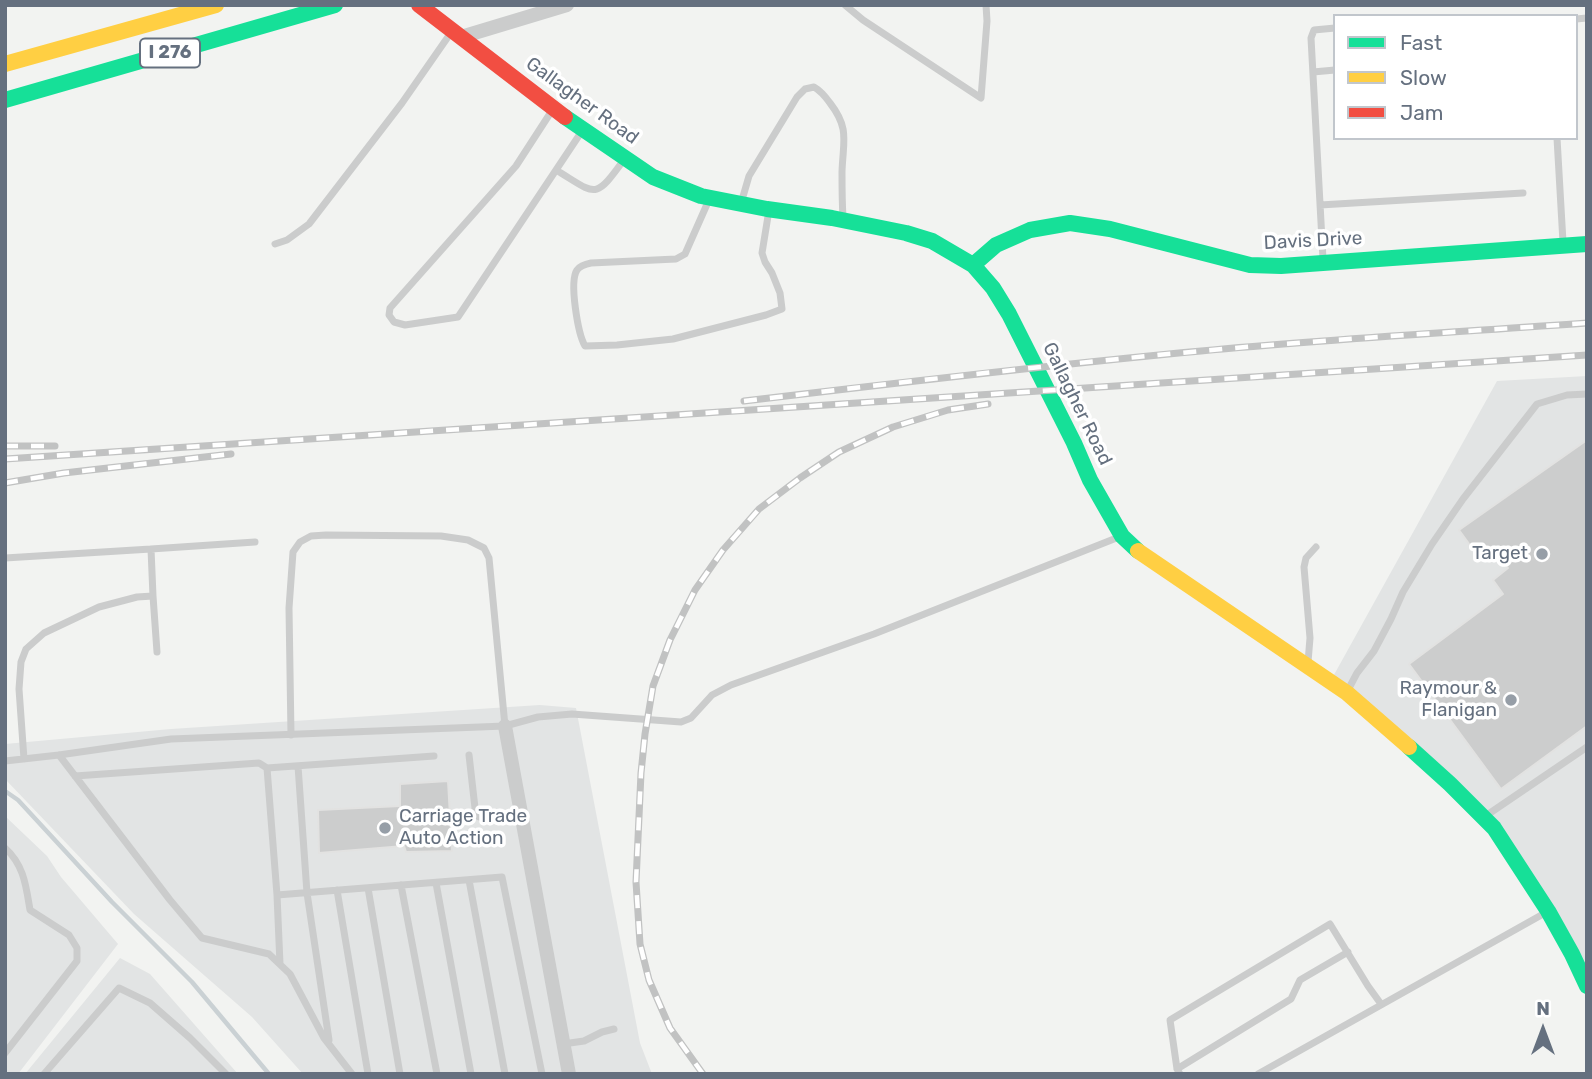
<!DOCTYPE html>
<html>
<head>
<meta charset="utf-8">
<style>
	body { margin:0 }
	#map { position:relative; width:1592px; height:1079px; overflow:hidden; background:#f2f3f1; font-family:Rubik,sans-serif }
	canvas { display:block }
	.frame { position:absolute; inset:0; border:7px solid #65707f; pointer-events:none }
	.legend { position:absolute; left:1333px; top:14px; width:245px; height:126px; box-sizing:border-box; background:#fff; border:2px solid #c1c6cc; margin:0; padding:9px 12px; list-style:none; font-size:21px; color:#65707f }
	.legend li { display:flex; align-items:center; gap:14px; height:35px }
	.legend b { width:35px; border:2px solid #c1c6cc }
	.north { position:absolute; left:1508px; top:995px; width:70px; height:70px; -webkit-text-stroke:5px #fff; paint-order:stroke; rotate:0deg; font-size:19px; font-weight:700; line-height:28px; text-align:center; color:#65707f }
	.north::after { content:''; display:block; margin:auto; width:24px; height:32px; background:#65707f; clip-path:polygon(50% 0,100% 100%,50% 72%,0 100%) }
</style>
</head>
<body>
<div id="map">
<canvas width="1592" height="1079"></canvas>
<div class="frame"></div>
<ul class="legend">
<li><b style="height:9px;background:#16e098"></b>Fast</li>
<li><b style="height:9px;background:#ffcf43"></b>Slow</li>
<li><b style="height:9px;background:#f24e42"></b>Jam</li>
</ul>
<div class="north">N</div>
</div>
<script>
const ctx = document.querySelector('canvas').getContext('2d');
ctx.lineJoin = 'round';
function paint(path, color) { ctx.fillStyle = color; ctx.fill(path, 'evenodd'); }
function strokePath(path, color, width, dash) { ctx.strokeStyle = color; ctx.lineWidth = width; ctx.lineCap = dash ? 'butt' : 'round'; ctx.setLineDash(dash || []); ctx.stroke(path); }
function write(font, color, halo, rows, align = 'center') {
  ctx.font = font + ' Rubik,sans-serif'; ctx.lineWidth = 7; ctx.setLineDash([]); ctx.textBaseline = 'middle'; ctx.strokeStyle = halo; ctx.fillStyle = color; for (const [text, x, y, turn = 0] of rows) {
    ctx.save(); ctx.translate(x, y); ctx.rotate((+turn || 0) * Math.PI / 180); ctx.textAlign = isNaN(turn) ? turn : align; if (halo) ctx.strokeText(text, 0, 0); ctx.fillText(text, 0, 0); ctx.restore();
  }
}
const built = new Path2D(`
	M 1587,376 L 1587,993 L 1494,828 L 1330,682 L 1497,381 Z
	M 540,705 L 576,708 L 640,1043 L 652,1074 L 303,1074 L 252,1017 L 134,914 L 5,779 L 5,744 L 171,729 Z
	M 5,816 L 47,856 L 61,877 L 118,944 L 18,1074 L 5,1074 Z
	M 120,958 L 150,974 L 238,1074 L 25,1074 Z`);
const stream = new Path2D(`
	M 5,791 L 18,800 L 112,902 L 192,982 L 269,1074`);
const building = new Path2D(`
	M 1587,440 L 1587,726 L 1501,789 L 1409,664 L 1503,594 L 1493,580 L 1508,568 L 1494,549 L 1480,559 L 1459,530 Z
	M 448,781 L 452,851 L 406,852 L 404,846 L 319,853 L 318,810 L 400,806 L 400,784 Z`);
const lane = new Path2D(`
	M 845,5 L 863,20 L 981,98 L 987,21 L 986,5
	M 1576,19 L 1587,18
	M 1313,72 L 1335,70
	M 551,112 L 516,166 L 390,308 L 389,315 L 394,322 L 405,325 L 458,317 L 582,131
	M 1557,138 L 1563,242
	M 556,170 C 596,194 594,201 623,161
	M 742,200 L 749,176 L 797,97 L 805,89 L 814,87 C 821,91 825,96 830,103 C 850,129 843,141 842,172 C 842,187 842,202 843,217
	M 708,202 L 685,254 L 676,259 L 591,263 C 586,264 580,266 577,270 C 569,282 578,334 585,346 L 617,345 L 673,339 L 766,315 L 782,309 L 780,293 L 772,273 L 765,262 L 762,253 L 769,210
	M 1320,205 L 1523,193
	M 275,244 L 287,240 L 309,224 L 402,103 L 450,34
	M 1323,259 L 1311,38 L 1314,30 L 1335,28
	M 5,558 L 151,549
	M 153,596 L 157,652
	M 1308,662 L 1310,638 L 1304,567 L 1306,558 L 1316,547
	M 1348,690 L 1357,673 L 1374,651 L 1391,619 L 1403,592 L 1432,544 L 1463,499 L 1537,404 L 1567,395 L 1587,394
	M 291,735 L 289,608 L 293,552 L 300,542 L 311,536 L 326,535 L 441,536 L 468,540 L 484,548 L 489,558 L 505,726
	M 59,755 L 170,900 L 202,938 L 269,954 L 290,974 L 324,1038 L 352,1074
	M 469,755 L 475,808 L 477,816 L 487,820 L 522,816
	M 24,759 L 19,689 L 21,662 L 26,649 L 44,633 L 99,607 L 137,597 L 153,596 L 151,549 L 255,542
	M 5,761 L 59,755 L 171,739 L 505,726 L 538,717 L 572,714 L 681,722 L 691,718 L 712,695 L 731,685 L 874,634 L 1119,537
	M 298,766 L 307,893 L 329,1040
	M 267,768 L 434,756
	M 75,776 L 259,763 L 267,768 L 277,895
	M 1487,815 L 1587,747
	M 5,848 C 24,865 26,886 30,910 L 69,935 L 77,948 L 77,961 L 5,1053
	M 469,880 L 505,1074
	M 436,883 L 471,1074
	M 401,885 L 437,1074
	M 368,888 L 400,1074
	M 337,890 L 368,1074
	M 280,964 L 277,895 L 502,877 L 542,1074
	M 563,1044 L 584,1041 L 602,1032 L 614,1029
	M 1177,1069 L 1291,999 L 1300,980 L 1348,952
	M 44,1074 L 119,988 L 150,1003 L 190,1038 L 226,1074
	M 1180,1074 L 1177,1069 L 1170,1020 L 1330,924 L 1368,986 L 1381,1004
	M 1258,1074 L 1545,913`);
const street = new Path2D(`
	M 461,37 L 567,5
	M 505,726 L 569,1074`);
const fast = new Path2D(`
	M 5,100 L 335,5
	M 565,117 L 653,177 L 701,196 L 767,209 L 832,218 L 906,233 L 932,241 L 973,265 L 993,288 L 1009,314 L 1074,443 L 1090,480 L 1122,536 L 1138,551
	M 973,265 L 996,245 L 1030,230 L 1070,223 L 1110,229 L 1250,265 L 1281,266 L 1587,244
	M 1409,747 L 1450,784 L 1494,828 L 1548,911 L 1572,954 L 1587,986`);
const slow = new Path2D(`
	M 5,64 L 216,5
	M 1138,551 L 1347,693 L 1409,747`);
const jam = new Path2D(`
	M 419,5 L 565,117`);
const rail = new Path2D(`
	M 744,401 C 896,383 1048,365 1201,351 C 1330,339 1458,332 1587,323
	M 5,446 L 55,446
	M 5,459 L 1587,355
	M 5,483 L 64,473 L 231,454
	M 703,1074 L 670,1028 L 649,980 L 640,944 L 636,882 L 641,773 L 645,734 L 653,686 L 670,640 L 695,590 L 723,550 L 759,509 L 800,478 L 839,452 L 893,427 L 948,410 L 988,404`);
const markers = [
	[1542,554,7,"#969ea7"],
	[1511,700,7,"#969ea7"],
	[385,828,7,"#969ea7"]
];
const shields = [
	[170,53,60]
];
const shieldNames = [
	["I 276",170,53]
];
const streetNames = [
	["Gallagher Road",582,101,36],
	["Davis Drive",1313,241,-3],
	["Gallagher Road",1077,404,64]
];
const poiNames = [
	["Target",1528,554],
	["Raymour &",1497,689],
	["Flanigan",1497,711],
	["Carriage Trade",399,817,"left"],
	["Auto Action",399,839,"left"]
];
paint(built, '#e2e4e4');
strokePath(stream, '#cad1d4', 4.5);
paint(building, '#cccdcd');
strokePath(building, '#e2e2e1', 2);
strokePath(lane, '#cbcccc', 7);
strokePath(street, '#cbcccc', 14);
strokePath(fast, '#16e098', 16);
strokePath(slow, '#ffcf43', 16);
strokePath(jam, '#f24e42', 16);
strokePath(rail, '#c1c2c2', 7);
strokePath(rail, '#fff', 4.5, [13]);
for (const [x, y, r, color] of markers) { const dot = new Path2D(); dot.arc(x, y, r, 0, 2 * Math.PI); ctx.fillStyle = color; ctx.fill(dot); strokePath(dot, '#fff', 2.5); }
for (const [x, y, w] of shields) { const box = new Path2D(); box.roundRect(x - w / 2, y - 14.5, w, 29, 5); ctx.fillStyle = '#fff'; ctx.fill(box); strokePath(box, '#65707f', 2); }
write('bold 18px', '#65707f', null, shieldNames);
write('19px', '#65707f', '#fff', streetNames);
write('19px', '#65707f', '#fff', poiNames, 'right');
</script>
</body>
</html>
